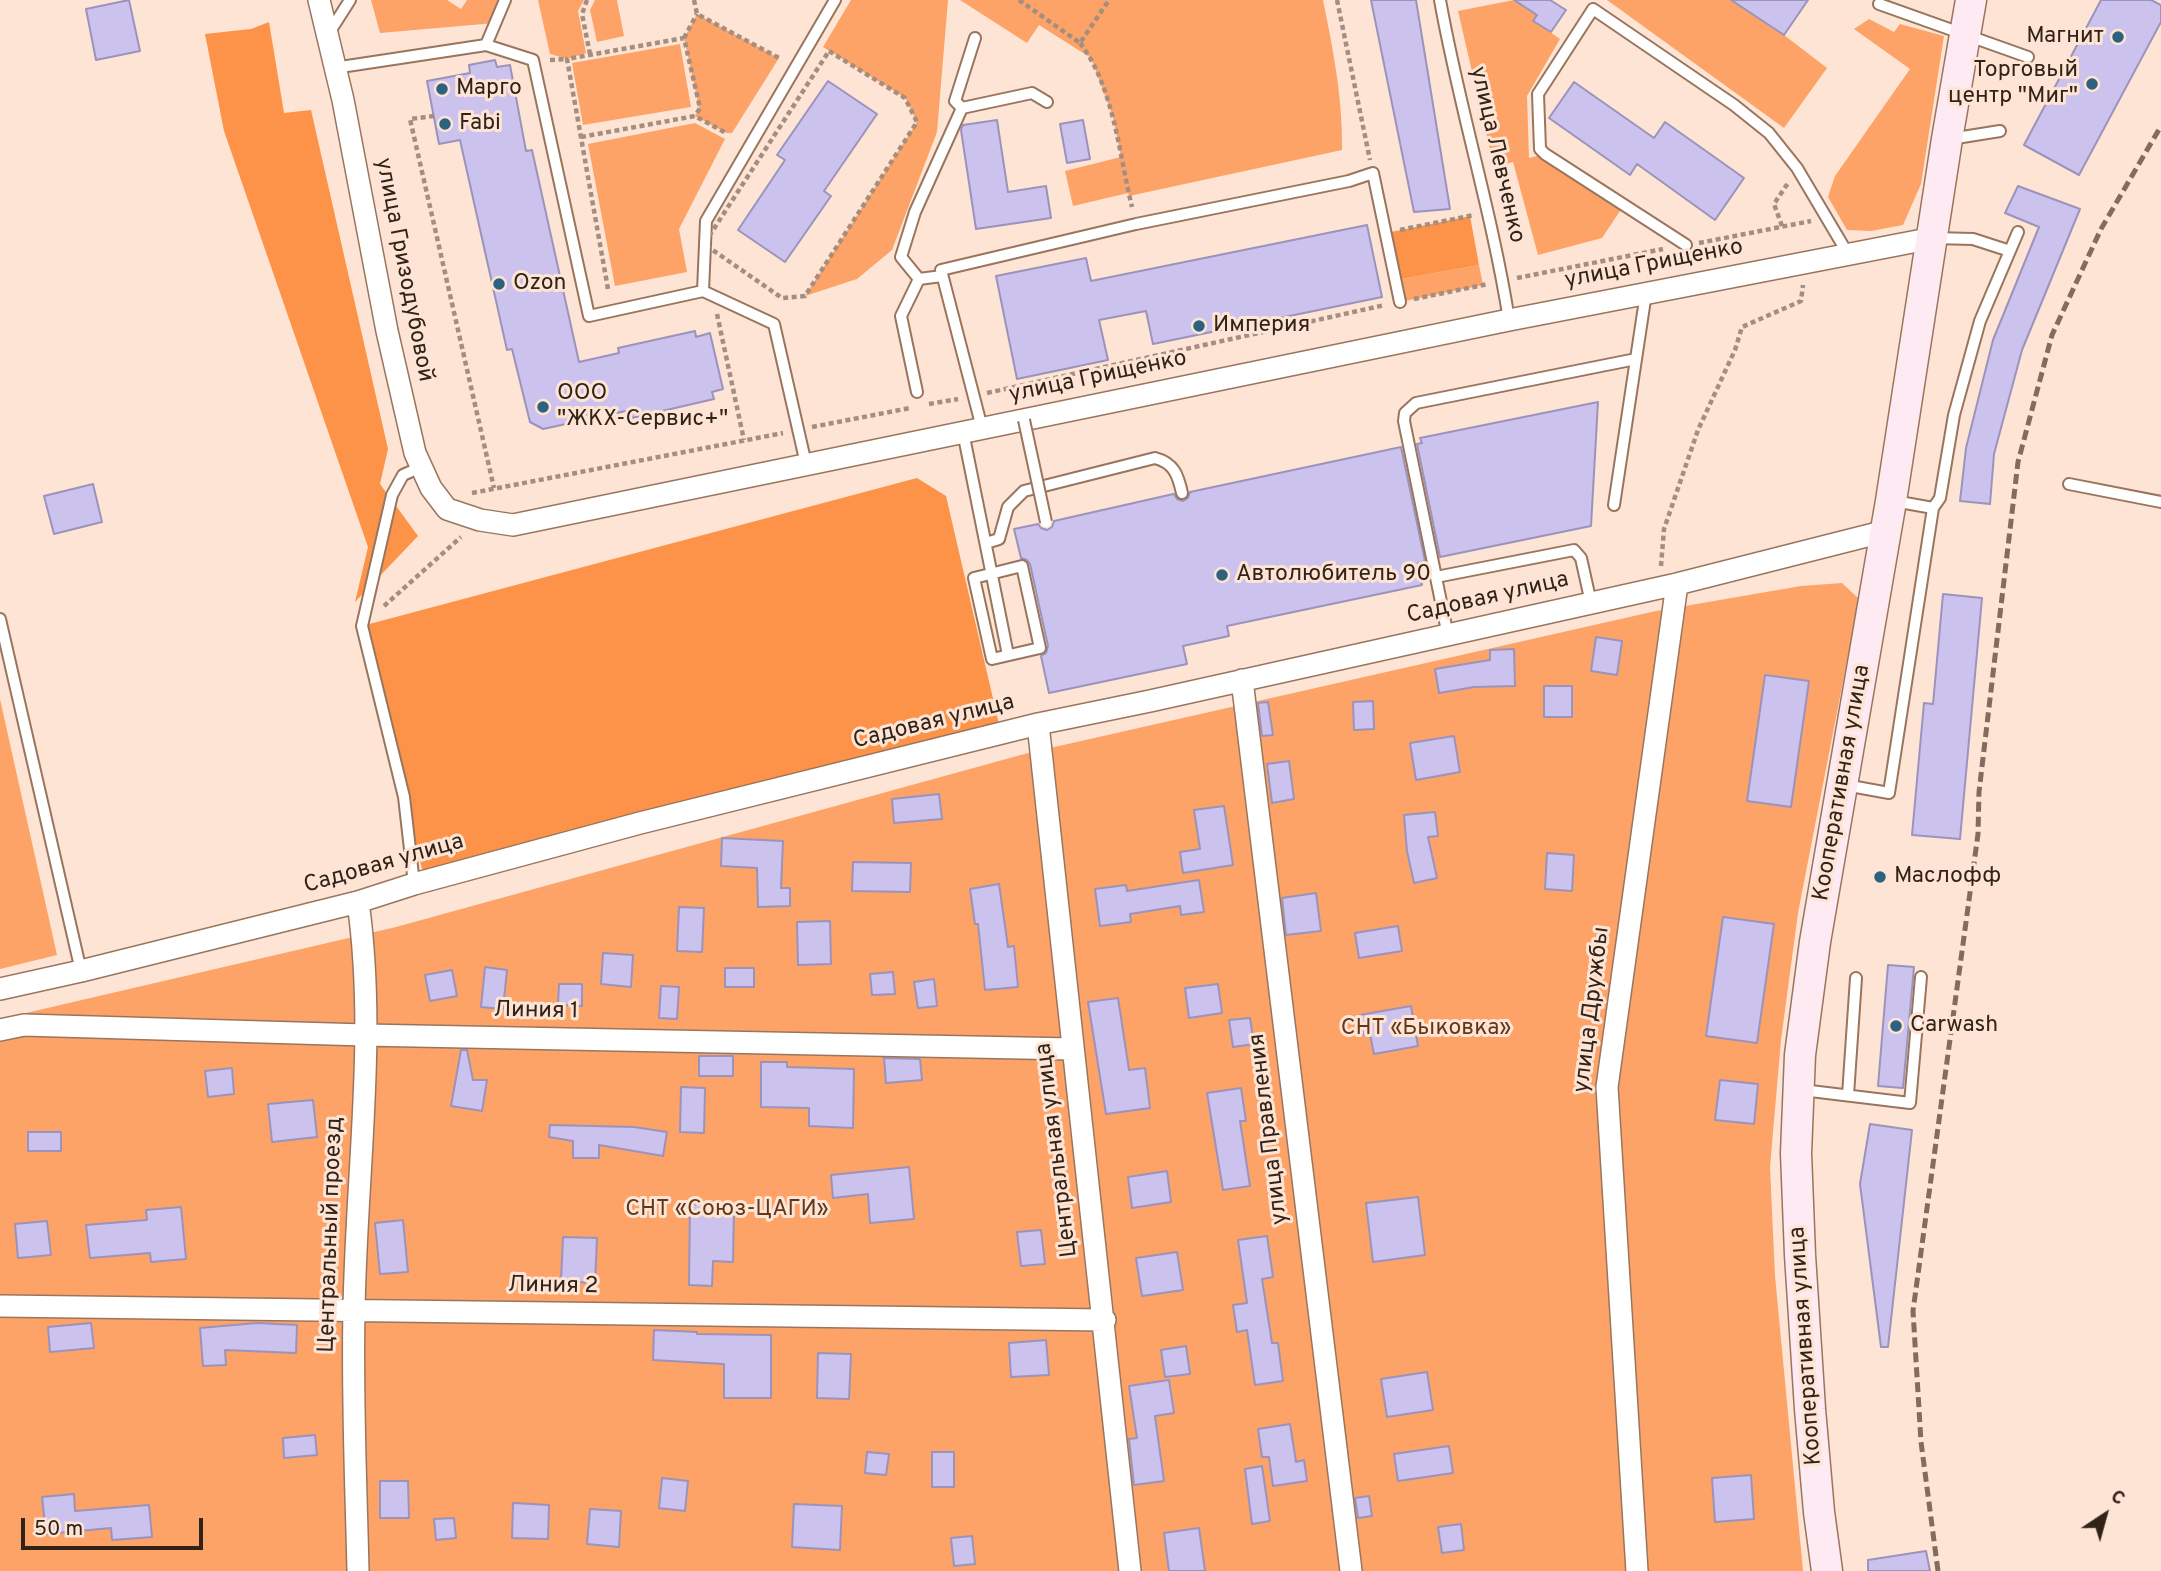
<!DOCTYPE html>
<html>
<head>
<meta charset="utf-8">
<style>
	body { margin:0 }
	#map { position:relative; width:2161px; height:1571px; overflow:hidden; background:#fee4d4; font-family:Overpass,sans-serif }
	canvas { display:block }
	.north { position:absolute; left:2070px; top:1480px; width:70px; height:70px; -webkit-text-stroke:5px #fee4d4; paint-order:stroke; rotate:36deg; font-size:19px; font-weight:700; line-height:28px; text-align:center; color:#322319 }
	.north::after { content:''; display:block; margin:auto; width:24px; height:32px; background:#322319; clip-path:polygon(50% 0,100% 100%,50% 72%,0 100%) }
	.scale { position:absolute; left:21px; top:1518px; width:182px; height:32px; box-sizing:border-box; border:4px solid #322319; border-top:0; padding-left:9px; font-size:21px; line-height:24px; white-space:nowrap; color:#322319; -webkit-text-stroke:5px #fee4d4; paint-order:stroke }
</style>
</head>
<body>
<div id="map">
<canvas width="2161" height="1571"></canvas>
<div class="north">С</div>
<div class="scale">50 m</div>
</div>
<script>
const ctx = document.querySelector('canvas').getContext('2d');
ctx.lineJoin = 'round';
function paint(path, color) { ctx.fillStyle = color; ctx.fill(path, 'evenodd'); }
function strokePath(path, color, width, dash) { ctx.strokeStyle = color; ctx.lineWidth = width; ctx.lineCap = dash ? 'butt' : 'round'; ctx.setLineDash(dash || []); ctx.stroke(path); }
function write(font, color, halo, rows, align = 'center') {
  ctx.font = font + ' Overpass,sans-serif'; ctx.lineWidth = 6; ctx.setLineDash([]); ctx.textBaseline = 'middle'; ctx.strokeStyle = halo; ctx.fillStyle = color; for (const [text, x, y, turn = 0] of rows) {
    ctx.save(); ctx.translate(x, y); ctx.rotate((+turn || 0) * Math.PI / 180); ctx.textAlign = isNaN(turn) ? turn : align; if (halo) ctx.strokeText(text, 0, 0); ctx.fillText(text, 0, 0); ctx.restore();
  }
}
const green = new Path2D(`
	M 371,0 L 447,0 L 461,9 L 467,0 L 505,0 L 495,23 L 380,33 Z
	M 538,0 L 584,0 L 578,11 L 586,53 L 567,59 L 550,54 Z
	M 595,0 L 617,0 L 624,36 L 597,42 L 590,10 Z
	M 851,0 L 948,0 L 937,132 L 892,250 L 857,279 L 805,296 L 917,122 L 905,98 L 823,47 Z
	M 960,0 L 1323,0 C 1333,49 1343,99 1342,150 L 1129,196 L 1128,193 L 1073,206 L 1065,171 L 1121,157 L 1113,117 L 1091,58 L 1039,25 L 1027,43 Z
	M 1514,0 L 1529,0 L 1537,15 L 1534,21 L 1560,39 L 1527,96 L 1529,158 L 1545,154 L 1624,205 L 1602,238 L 1538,255 L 1513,162 L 1494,167 L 1458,11 Z
	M 1607,0 L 1731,0 L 1784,35 L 1827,68 L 1784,128 Z
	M 697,14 L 779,58 L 732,133 L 726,133 L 695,116 L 699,108 L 684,38 Z
	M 1869,19 L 1894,32 L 1900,24 L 1944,36 L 1921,184 L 1903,225 L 1871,231 L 1847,230 L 1828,197 L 1835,176 L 1910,69 L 1854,29 Z
	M 680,44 L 691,107 L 583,125 L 572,63 Z
	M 695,123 L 725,139 L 679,229 L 687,272 L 615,286 L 588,144 Z
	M 1479,265 L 1483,285 L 1400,302 L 1396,280 Z
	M 1842,583 L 1859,599 L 1798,913 L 1781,1040 L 1770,1167 L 1775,1276 L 1803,1571 L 0,1571 L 0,1019 L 396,927 L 1028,753 L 1656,611 L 1801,586 Z
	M 0,699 L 57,955 L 0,969 Z`);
const forest = new Path2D(`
	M 269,22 L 284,113 L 311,110 L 388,449 L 380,484 L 418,536 L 355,602 L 368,547 L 224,131 L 205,34 L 251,29 Z
	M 1470,216 L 1479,265 L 1396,280 L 1386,233 Z
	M 917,478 L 946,496 L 1001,733 L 425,881 L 362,626 Z`);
const building = new Path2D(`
	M 129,0 L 140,51 L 96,60 L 86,9 Z
	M 1371,0 L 1416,0 L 1450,209 L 1414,212 Z
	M 1514,0 L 1550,0 L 1566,10 L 1551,32 L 1533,21 L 1537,15 Z
	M 1731,0 L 1808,0 L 1784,35 Z
	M 2101,0 L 2151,0 L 2161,5 L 2161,22 L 2079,175 L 2024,145 Z
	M 495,60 L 497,67 L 510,65 L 526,151 L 532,150 L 579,362 L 619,353 L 618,348 L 695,331 L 696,337 L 710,333 L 723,389 L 712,392 L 714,399 L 632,418 L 630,410 L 617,413 L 616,408 L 579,416 L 580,421 L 543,429 L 530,422 L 512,349 L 507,350 L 460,140 L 439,144 L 427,81 L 470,73 L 469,65 Z
	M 828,81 L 877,114 L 824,191 L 831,196 L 785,262 L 738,230 L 785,160 L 777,155 Z
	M 1574,82 L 1654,138 L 1665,122 L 1744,178 L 1715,220 L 1637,164 L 1630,175 L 1549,118 Z
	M 997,120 L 1008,192 L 1046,186 L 1051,218 L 976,229 L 961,130 L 963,125 Z
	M 1083,120 L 1090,159 L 1067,163 L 1060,124 Z
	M 2018,186 L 2080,209 L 2022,350 L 1994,454 L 1990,504 L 1960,501 L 1966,448 L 1993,340 L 2039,227 L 2005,213 Z
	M 1367,225 L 1382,297 L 1153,344 L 1146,311 L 1099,320 L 1108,360 L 1017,379 L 996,276 L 1086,258 L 1091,281 Z
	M 1598,402 L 1591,526 L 1440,557 L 1417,444 L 1422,443 L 1420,438 Z
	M 1401,447 L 1425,561 L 1418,563 L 1422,585 L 1227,626 L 1229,636 L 1183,646 L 1187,664 L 1049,693 L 1041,656 L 1046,653 L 1048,646 L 1030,564 L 1027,560 L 1021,558 L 1014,529 L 1038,524 L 1041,528 L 1047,530 L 1052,527 L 1054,521 L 1169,495 L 1174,494 L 1177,499 L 1183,501 L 1188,498 L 1190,492 Z
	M 93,484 L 102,522 L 54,534 L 44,496 Z
	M 1943,594 L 1982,598 L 1960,839 L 1912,835 L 1924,703 L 1933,704 Z
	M 1596,637 L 1622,641 L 1617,675 L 1591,671 Z
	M 1514,649 L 1515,686 L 1474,687 L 1439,693 L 1435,669 L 1490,660 L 1490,650 Z
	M 1765,675 L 1809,681 L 1791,807 L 1747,801 Z
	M 1544,686 L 1572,686 L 1572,717 L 1544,717 Z
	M 1373,701 L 1374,729 L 1354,730 L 1353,702 Z
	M 1268,702 L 1273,735 L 1262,736 L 1258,703 Z
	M 1454,736 L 1460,772 L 1416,780 L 1410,743 Z
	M 1289,761 L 1294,799 L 1272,803 L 1267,764 Z
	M 939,794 L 942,819 L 894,823 L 892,799 Z
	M 1224,806 L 1233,865 L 1183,873 L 1180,852 L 1200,849 L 1194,810 Z
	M 1435,812 L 1438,836 L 1428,837 L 1437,878 L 1414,883 L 1407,851 L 1404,815 Z
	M 722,838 L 783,841 L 781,888 L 790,888 L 790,906 L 758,907 L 757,868 L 721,866 Z
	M 1547,853 L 1574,855 L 1572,891 L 1545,889 Z
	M 853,862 L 911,863 L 910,892 L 852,891 Z
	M 1199,880 L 1204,912 L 1181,915 L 1180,906 L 1130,914 L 1131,922 L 1100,926 L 1095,889 L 1126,885 L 1127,891 Z
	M 999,884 L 1008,947 L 1014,946 L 1018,987 L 985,990 L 978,924 L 975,924 L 970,889 Z
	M 1316,893 L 1321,931 L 1286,935 L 1282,898 Z
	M 679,907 L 704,908 L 702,952 L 677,951 Z
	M 1723,917 L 1774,924 L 1757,1043 L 1706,1036 Z
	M 830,921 L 831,964 L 798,965 L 797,922 Z
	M 1398,926 L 1402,951 L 1359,958 L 1355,933 Z
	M 603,953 L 633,955 L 631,987 L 601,984 Z
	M 1888,965 L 1914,967 L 1903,1088 L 1878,1086 Z
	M 485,967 L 507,970 L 503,1009 L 481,1007 Z
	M 725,968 L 754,968 L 754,987 L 725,987 Z
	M 452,970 L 457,996 L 430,1001 L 425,975 Z
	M 893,972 L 895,994 L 872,995 L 870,974 Z
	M 934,979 L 937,1006 L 918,1008 L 914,982 Z
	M 559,984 L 582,984 L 582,1006 L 558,1005 Z
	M 1218,984 L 1222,1013 L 1189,1018 L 1185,988 Z
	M 661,986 L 679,987 L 677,1019 L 659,1018 Z
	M 1118,998 L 1129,1070 L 1145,1068 L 1150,1108 L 1106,1114 L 1088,1002 Z
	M 1411,1006 L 1418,1046 L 1374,1054 L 1370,1034 L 1363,1035 L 1360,1015 Z
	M 1250,1018 L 1254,1044 L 1233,1047 L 1229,1020 Z
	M 461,1050 L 467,1050 L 473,1080 L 487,1080 L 482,1111 L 451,1106 Z
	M 699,1056 L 733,1056 L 733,1076 L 699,1076 Z
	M 884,1058 L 920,1059 L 922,1080 L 886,1083 Z
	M 761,1062 L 787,1062 L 787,1067 L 854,1069 L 853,1128 L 809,1126 L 809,1108 L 761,1107 Z
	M 232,1068 L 234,1094 L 208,1097 L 205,1071 Z
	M 1720,1080 L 1758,1084 L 1754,1124 L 1715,1120 Z
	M 681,1087 L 705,1088 L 704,1133 L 680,1132 Z
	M 1241,1088 L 1246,1121 L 1240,1121 L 1250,1186 L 1223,1190 L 1207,1093 Z
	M 313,1100 L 317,1137 L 272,1142 L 268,1104 Z
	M 1870,1124 L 1912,1130 L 1888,1347 L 1881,1347 L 1860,1184 Z
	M 550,1125 L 634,1127 L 667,1132 L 663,1156 L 599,1145 L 599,1158 L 573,1158 L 573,1141 L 549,1137 Z
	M 28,1132 L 61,1132 L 61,1151 L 28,1151 Z
	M 909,1167 L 914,1219 L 870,1223 L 868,1194 L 833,1198 L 831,1175 Z
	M 1167,1171 L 1171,1202 L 1132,1208 L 1128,1177 Z
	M 1418,1197 L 1425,1255 L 1373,1262 L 1366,1203 Z
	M 690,1204 L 734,1205 L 733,1262 L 713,1261 L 712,1286 L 689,1285 Z
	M 181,1207 L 186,1259 L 151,1262 L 150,1253 L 90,1258 L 86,1225 L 147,1220 L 146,1210 Z
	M 403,1220 L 408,1272 L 380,1274 L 375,1223 Z
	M 47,1221 L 51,1255 L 18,1258 L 15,1224 Z
	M 1041,1230 L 1045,1264 L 1021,1266 L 1017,1232 Z
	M 1267,1236 L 1273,1277 L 1262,1279 L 1272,1343 L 1278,1343 L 1283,1381 L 1255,1385 L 1247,1330 L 1237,1332 L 1233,1305 L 1247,1303 L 1238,1240 Z
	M 563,1237 L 597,1238 L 595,1283 L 561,1281 Z
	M 1177,1252 L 1183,1290 L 1142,1296 L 1136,1258 Z
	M 91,1323 L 94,1348 L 50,1352 L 48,1327 Z
	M 257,1323 L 297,1325 L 296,1353 L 225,1350 L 226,1365 L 203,1366 L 200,1328 Z
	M 654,1330 L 697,1332 L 697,1334 L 771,1335 L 771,1398 L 724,1398 L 724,1364 L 653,1360 Z
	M 1046,1340 L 1049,1375 L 1011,1377 L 1009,1343 Z
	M 1186,1346 L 1190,1374 L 1165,1377 L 1161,1350 Z
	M 818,1353 L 851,1354 L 849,1399 L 817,1398 Z
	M 1427,1372 L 1433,1410 L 1387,1417 L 1381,1379 Z
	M 1169,1380 L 1174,1413 L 1155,1416 L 1164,1481 L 1134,1485 L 1129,1439 L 1137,1438 L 1129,1386 Z
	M 1290,1424 L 1296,1462 L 1304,1460 L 1307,1481 L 1273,1486 L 1269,1457 L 1262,1457 L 1258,1429 Z
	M 315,1435 L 317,1455 L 284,1458 L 283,1438 Z
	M 1449,1446 L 1453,1473 L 1398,1481 L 1394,1454 Z
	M 867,1452 L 889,1454 L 886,1475 L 865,1473 Z
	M 932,1452 L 954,1452 L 954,1487 L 932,1487 Z
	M 1262,1466 L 1270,1521 L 1252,1524 L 1245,1469 Z
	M 1751,1475 L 1754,1519 L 1715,1522 L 1712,1478 Z
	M 662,1478 L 688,1481 L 685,1511 L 659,1508 Z
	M 380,1481 L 408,1481 L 409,1518 L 380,1518 Z
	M 74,1494 L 75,1511 L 149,1505 L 152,1537 L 112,1540 L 111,1528 L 46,1534 L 42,1497 Z
	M 1369,1496 L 1372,1516 L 1358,1518 L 1355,1498 Z
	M 513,1503 L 549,1505 L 548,1539 L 512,1538 Z
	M 794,1504 L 842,1506 L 840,1550 L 792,1547 Z
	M 590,1509 L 621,1511 L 619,1547 L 587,1544 Z
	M 454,1518 L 456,1538 L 436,1540 L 434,1519 Z
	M 1461,1524 L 1464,1550 L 1442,1553 L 1438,1527 Z
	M 1199,1528 L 1205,1571 L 1169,1571 L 1164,1533 Z
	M 972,1536 L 975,1564 L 954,1566 L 951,1538 Z
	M 1926,1551 L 1930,1571 L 1868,1571 L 1868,1560 Z`);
const path = new Path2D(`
	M 587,0 L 582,14 L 590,54
	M 694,0 L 697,14 L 779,58
	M 1019,0 L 1080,43 L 1109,0
	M 1337,0 L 1370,160
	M 684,38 L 697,14
	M 1080,43 C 1114,87 1119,154 1132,207
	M 829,51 L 905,98 L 917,122 L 805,296 L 782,298 L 704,244 Z
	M 550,60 L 567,59
	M 434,116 L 410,119 L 494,488
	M 581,137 L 695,116 L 726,133
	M 1782,226 L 1774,204 L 1788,183
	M 1400,230 L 1474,215
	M 1699,243 L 1811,221
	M 1517,278 L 1663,249
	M 608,289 L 567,59 L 684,38 L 700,108 L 695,116
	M 1414,299 L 1488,284
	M 717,314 L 744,440
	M 987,393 L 1385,305
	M 929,404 L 958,399
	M 812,427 L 910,408
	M 472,493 L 783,433
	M 1661,566 L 1664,529 L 1698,430 L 1735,350 L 1742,327 L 1801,301 L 1803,285
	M 384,606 L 461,537`);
const lane = new Path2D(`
	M 1440,0 C 1459,107 1492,212 1509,320
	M 1879,4 L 2028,57
	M 329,33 L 350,0
	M 486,45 L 533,60 L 589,316 L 703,291 L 774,324 L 806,464
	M 334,68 L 486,45 L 505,0
	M 962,108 L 955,101 L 975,38
	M 1950,139 L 2000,131
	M 1934,238 L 1973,239 L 2010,251
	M 1686,245 L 1545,154 L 1540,149 L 1538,94 L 1593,9 L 1734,105 L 1769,133 L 1797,168 L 1848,254
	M 942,276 L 919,279 L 901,257 L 915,212 L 962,108 L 1032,93 L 1047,102
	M 703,291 L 706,221 L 835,0
	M 917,392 L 901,316 L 919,279
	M 982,428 L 941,270 L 1136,224 L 1349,181 L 1373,173 L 1400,302
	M 963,432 L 1008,655
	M 2069,484 L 2161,502
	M 1894,501 L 1933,508
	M 1614,505 L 1646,293
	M 986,543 L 999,539 L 1008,507 L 1024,491 L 1155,458 C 1174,463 1178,475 1182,493
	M 1022,566 L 1040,648 L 992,659 L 974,578 Z
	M 1436,577 L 1574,550 L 1581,558 L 1591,603
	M 0,619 L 81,971
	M 1448,636 L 1404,421 L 1405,413 L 1416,403 L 1636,359
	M 1845,785 L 1889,793 L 1933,508 L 1940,498 L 1954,415 L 1980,321 L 2018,232
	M 414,884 L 404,797 L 362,626 L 392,495 L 403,475 L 421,467
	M 1802,1090 L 1910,1103 L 1921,977
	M 1848,1095 L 1856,978`);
const street = new Path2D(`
	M 319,0 L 343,100 L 387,331 L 415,453 L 431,488 L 447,509 L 480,520 L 513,525 L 1509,320 L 1933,238
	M 1242,680 L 1351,1571
	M 1038,724 C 1068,1006 1101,1288 1130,1571
	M 0,989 L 81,971 L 358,902 L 414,884 L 640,823 L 1038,724 L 1150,701 L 1677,584 L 1886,531
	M 0,1030 L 24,1025 L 365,1035 L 1072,1049
	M 0,1306 L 1105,1320
	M 358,1571 C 356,1484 352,1397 354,1311 C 356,1175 377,1037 358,902
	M 1637,1571 L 1607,1087 L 1677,584`);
const secondary = new Path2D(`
	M 1827,1571 L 1819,1512 L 1810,1409 L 1800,1255 L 1796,1153 L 1800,1055 L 1815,942 L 1891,501 L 1947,139 L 1971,0`);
const rail = new Path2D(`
	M 1938,1571 L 1921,1442 L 1913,1311 L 1978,834 L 1979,792 L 2018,462 L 2052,335 L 2101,229 L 2161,126`);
const laneBridge = new Path2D(`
	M 1024,420 L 1046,522`);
const markers = [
	[2118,37,7,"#2c627e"],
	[2092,84,7,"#2c627e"],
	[442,89,7,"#2c627e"],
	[445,124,7,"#2c627e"],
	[499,284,7,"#2c627e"],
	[1199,326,7,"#2c627e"],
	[543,407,7,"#2c627e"],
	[1222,575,7,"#2c627e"],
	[1880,877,7,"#2c627e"],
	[1896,1026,7,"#2c627e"]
];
const poiNames = [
	["Магнит",2104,37,"right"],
	["Торговый",2078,71,"right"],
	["центр \"Миг\"",2078,97,"right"],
	["Марго",456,89],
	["Fabi",459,124],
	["Ozon",513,284],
	["Империя",1213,326],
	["ООО",557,394],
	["\"ЖКХ-Сервис+\"",557,420],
	["Автолюбитель 90",1236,575],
	["Маслофф",1894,877],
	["Carwash",1910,1026]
];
const streetNames = [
	["улица Левченко",1496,155,77],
	["улица Грищенко",1654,265,-11],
	["улица Гризодубовой",403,270,79],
	["улица Грищенко",1098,378,-12],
	["Садовая улица",1488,599,-13],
	["Садовая улица",934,723,-14],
	["Кооперативная улица",1843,783,-80],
	["Садовая улица",384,865,-16],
	["улица Дружбы",1593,1010,-83],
	["Линия 1",536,1012,1],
	["улица Правления",1270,1129,-97],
	["Центральная улица",1058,1150,-97],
	["Центральный проезд",332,1235,-88],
	["Линия 2",553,1287,1],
	["Кооперативная улица",1807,1346,-94]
];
const parkNames = [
	["СНТ «Быковка»",1426,1029],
	["СНТ «Союз-ЦАГИ»",727,1210]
];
paint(green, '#fda367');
paint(forest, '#fc9348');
paint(building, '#cbc3ed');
strokePath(building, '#9b93bb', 2);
strokePath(lane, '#9a755d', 14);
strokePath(street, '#9a755d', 24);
strokePath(secondary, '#9a755d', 33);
strokePath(path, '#a38e80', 4.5, [5, 3.5]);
strokePath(lane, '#fff', 10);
strokePath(street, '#fff', 21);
strokePath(secondary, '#feeaf2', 30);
strokePath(rail, '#806d60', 5, [10, 5]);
strokePath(laneBridge, '#9a755d', 14, []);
strokePath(laneBridge, '#fff', 10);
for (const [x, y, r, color] of markers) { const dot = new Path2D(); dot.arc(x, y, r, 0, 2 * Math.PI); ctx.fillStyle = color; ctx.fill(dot); strokePath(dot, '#fee4d4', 2.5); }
write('23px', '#322319', '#fee4d4', poiNames, 'left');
write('23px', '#322319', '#fee4d4', streetNames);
write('23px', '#61371a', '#fee4d4', parkNames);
</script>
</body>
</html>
